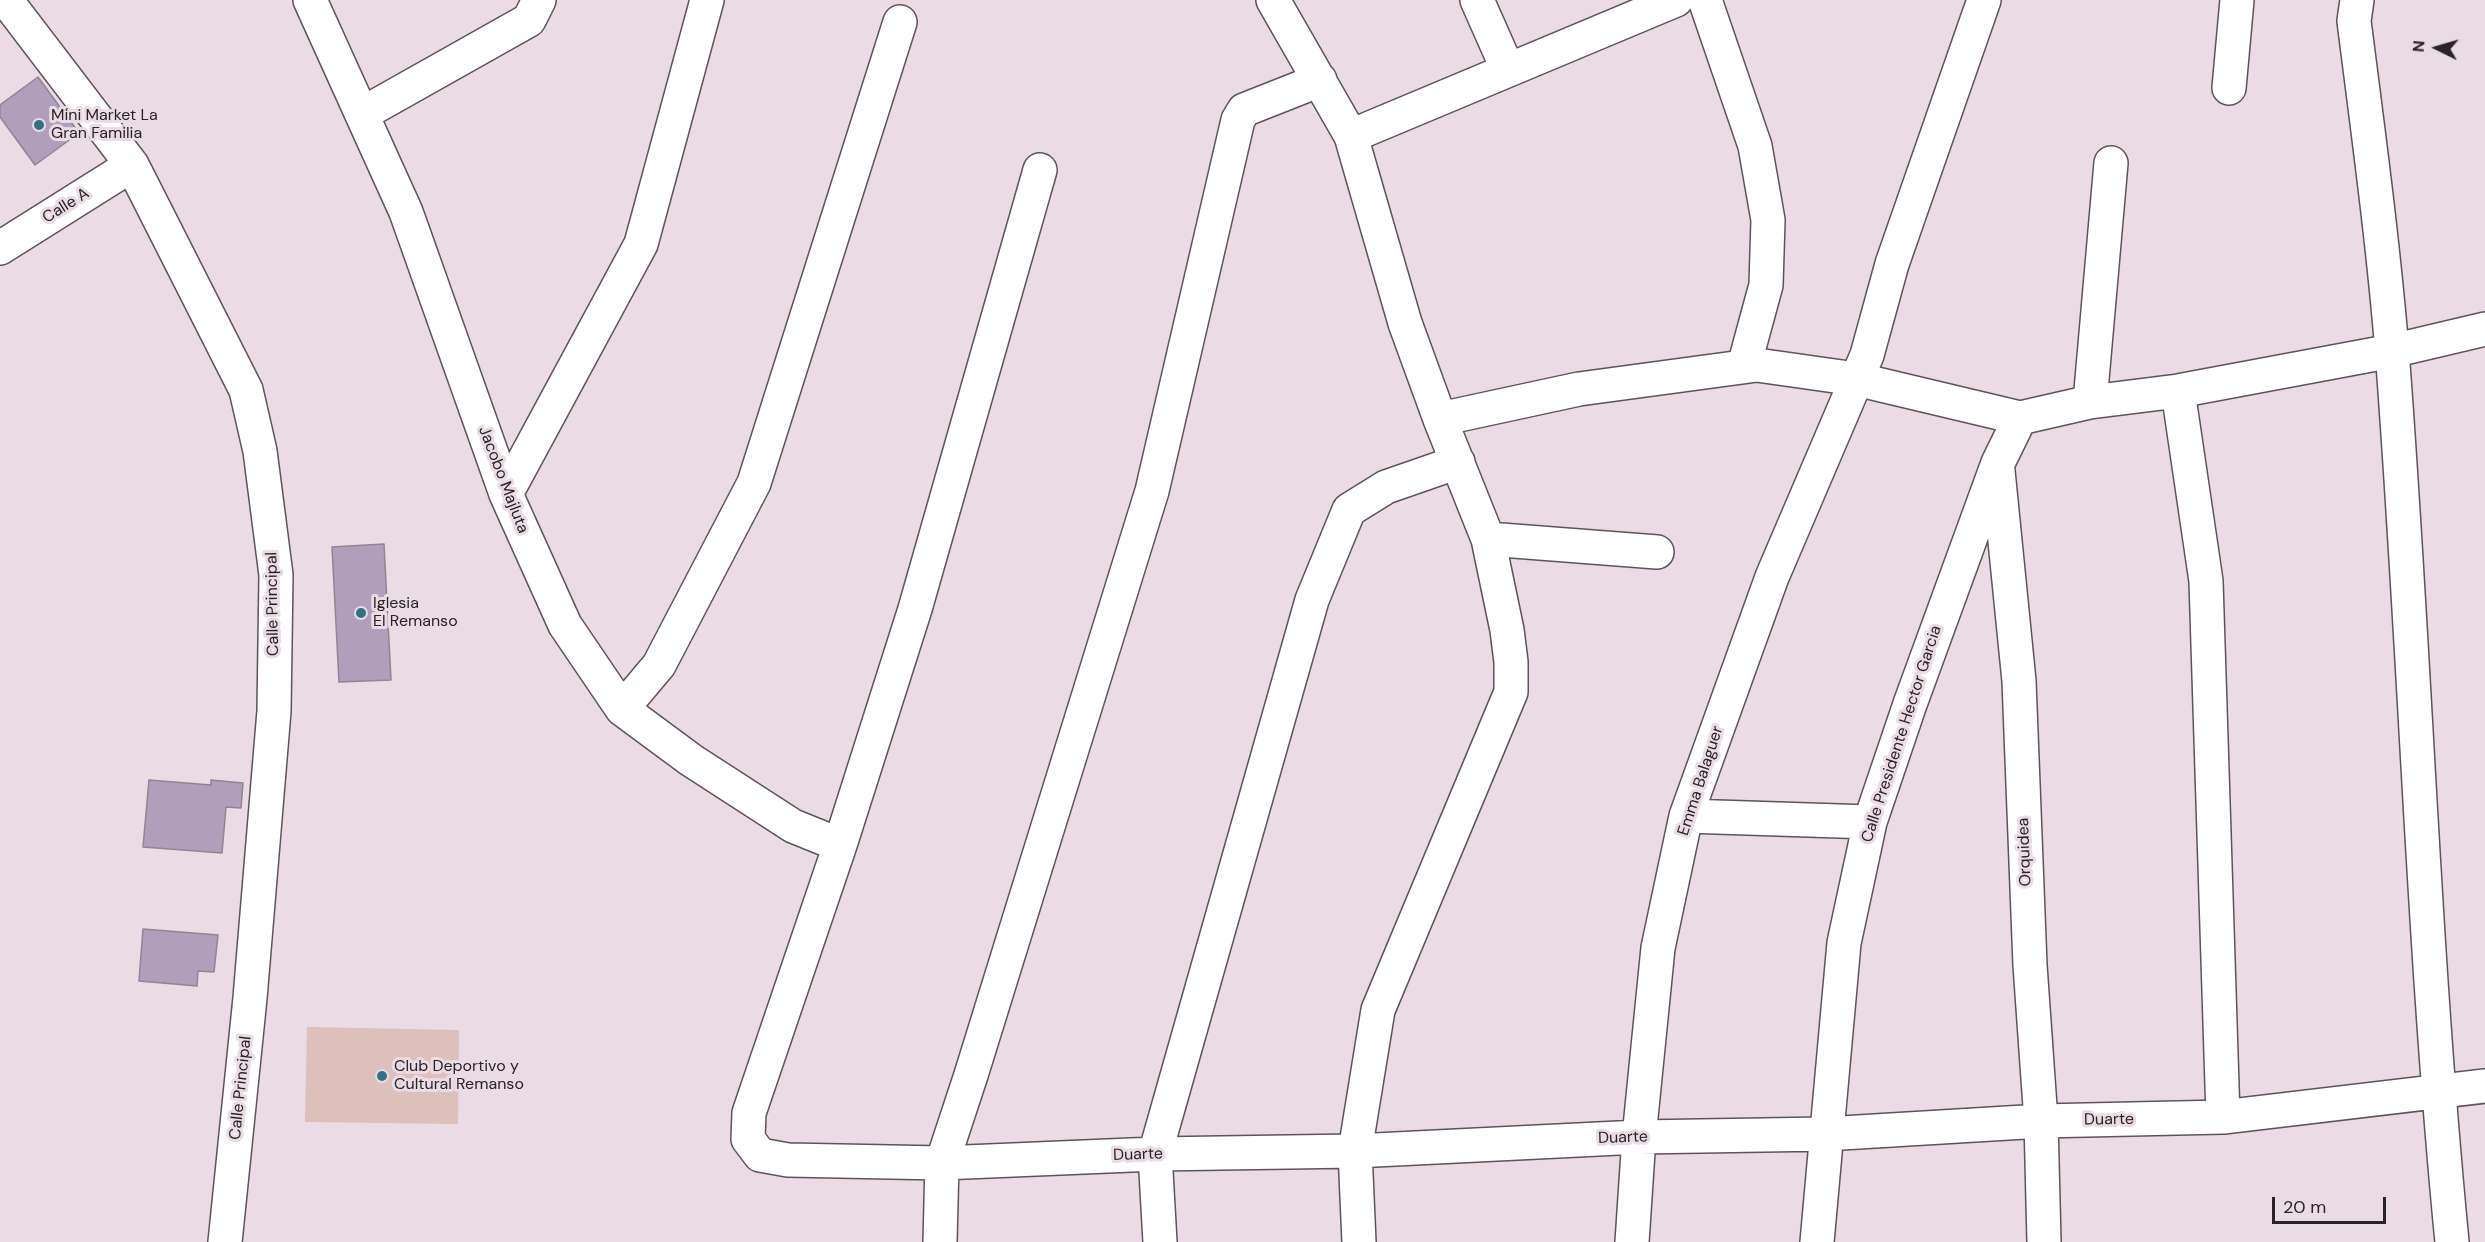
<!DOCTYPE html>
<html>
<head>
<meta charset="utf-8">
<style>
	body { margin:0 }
	#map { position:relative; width:2485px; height:1242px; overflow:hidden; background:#eadbe5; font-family:"DM Sans",sans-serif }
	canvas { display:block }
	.north { position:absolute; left:2407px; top:18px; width:60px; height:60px; -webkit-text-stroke:4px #eadbe5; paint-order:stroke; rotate:275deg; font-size:16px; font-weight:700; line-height:24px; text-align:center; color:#282327 }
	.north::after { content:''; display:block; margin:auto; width:21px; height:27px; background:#282327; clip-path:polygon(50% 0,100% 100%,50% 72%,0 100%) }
	.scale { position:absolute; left:2272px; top:1197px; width:114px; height:27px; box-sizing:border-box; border:3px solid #282327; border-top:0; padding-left:8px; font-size:18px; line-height:21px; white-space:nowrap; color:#282327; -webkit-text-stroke:4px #eadbe5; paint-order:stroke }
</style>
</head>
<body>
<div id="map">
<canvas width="2485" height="1242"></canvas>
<div class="north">N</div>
<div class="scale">20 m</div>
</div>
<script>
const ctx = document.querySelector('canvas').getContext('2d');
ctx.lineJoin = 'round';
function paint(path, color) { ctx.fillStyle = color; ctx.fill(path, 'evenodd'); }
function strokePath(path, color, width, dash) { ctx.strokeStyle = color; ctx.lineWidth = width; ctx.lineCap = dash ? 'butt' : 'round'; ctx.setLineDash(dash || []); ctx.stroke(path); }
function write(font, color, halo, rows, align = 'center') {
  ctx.font = font + ' "DM Sans",sans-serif'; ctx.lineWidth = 6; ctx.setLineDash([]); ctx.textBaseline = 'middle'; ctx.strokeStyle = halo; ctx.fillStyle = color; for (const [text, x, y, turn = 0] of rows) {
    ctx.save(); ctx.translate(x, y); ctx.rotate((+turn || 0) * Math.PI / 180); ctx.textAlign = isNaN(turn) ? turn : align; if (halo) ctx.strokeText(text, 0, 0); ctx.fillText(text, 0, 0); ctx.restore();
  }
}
const green = new Path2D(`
	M 307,1027 L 459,1030 L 458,1124 L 305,1122 Z`);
const building = new Path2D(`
	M 38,77 L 79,133 L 35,165 L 0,117 L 0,105 Z
	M 384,544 L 391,680 L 339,682 L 332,547 Z
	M 149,780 L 211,785 L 211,780 L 243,783 L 241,808 L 226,807 L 222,853 L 143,847 Z
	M 143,929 L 218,935 L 214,972 L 198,971 L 197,986 L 139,981 Z`);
const street = new Path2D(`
	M 6,0 L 132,165 L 246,390 L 260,451 L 276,575 L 274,711 L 250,998 L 225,1242
	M 310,0 L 406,212 L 506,494 L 565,625 L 622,709 L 691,760 L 793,826 L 840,845
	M 1273,0 L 1351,136 L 1405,323 L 1440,419 L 1488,539 L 1507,630 L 1511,662 L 1511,692 L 1378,1010 L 1355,1151 L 1359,1242
	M 1477,0 L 1508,70
	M 1705,0 L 1755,146 L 1768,220 L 1766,285 L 1744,366
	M 2357,0 L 2354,21 C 2368,131 2383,241 2392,351 C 2415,648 2423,946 2452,1242
	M 2229,88 L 2237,0
	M 362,114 L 529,20 L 539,0
	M 1351,136 L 1676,0
	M 1040,170 L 915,609 L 840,845 L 749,1113 L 748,1139 L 760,1155 L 788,1160 L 942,1163 L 1155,1154 L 1355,1151 L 1639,1137 L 1825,1134 L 2041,1121 L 2223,1117 L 2485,1086
	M 0,248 L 132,165
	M 2178,391 L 2206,581 L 2223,1117
	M 2090,402 L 2111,163
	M 1440,419 L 1579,389 L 1757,365 L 1856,379 L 2020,418 L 2090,402 L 2178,391 L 2392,351 L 2485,329
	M 1998,471 L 2019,681 L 2030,965 L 2041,1121 L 2044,1242
	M 506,494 L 641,244 L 707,0
	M 1488,539 L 1657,552
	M 622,709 L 659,665 L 754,483 L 900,22
	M 1686,816 L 1870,822
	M 940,1242 L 942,1163 L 971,1075 L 1152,491 L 1238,120 L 1244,110 L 1320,80
	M 1160,1242 L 1155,1154 L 1312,600 L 1349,510 L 1386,487 L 1458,462
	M 1632,1242 L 1639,1137 L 1658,948 L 1686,816 L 1772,577 L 1867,355 L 1892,264 L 1984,0
	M 1817,1242 L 1844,943 L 1870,822 L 1910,704 L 1998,463 L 2020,418`);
const markers = [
	[39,125,6,"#317085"],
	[361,613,6,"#317085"],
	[382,1076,6,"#317085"]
];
const poiNames = [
	["Mini Market La",51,116],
	["Gran Familia",51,134],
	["Iglesia",373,604],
	["El Remanso",373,622],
	["Club Deportivo y",394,1067],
	["Cultural Remanso",394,1085]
];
const streetNames = [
	["Calle A",66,206,-32],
	["Jacobo Majluta",503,480,69],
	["Calle Principal",273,604,-91],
	["Calle Presidente Hector Garcia",1902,734,-72],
	["Emma Balaguer",1701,781,-72],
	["Orquidea",2025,852,-92],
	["Calle Principal",241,1088,-84],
	["Duarte",2109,1120,-1],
	["Duarte",1623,1138,-2],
	["Duarte",1138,1155,-2]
];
paint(green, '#ddbfbc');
paint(building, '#b09eba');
strokePath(building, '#8e8692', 1.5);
strokePath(street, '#5f535b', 36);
strokePath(street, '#fff', 33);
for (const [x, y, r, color] of markers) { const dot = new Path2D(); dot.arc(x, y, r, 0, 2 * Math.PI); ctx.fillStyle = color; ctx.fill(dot); strokePath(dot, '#eadbe5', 2); }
write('16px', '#282327', '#eadbe5', poiNames, 'left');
write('16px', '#282327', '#eadbe5', streetNames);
</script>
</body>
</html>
